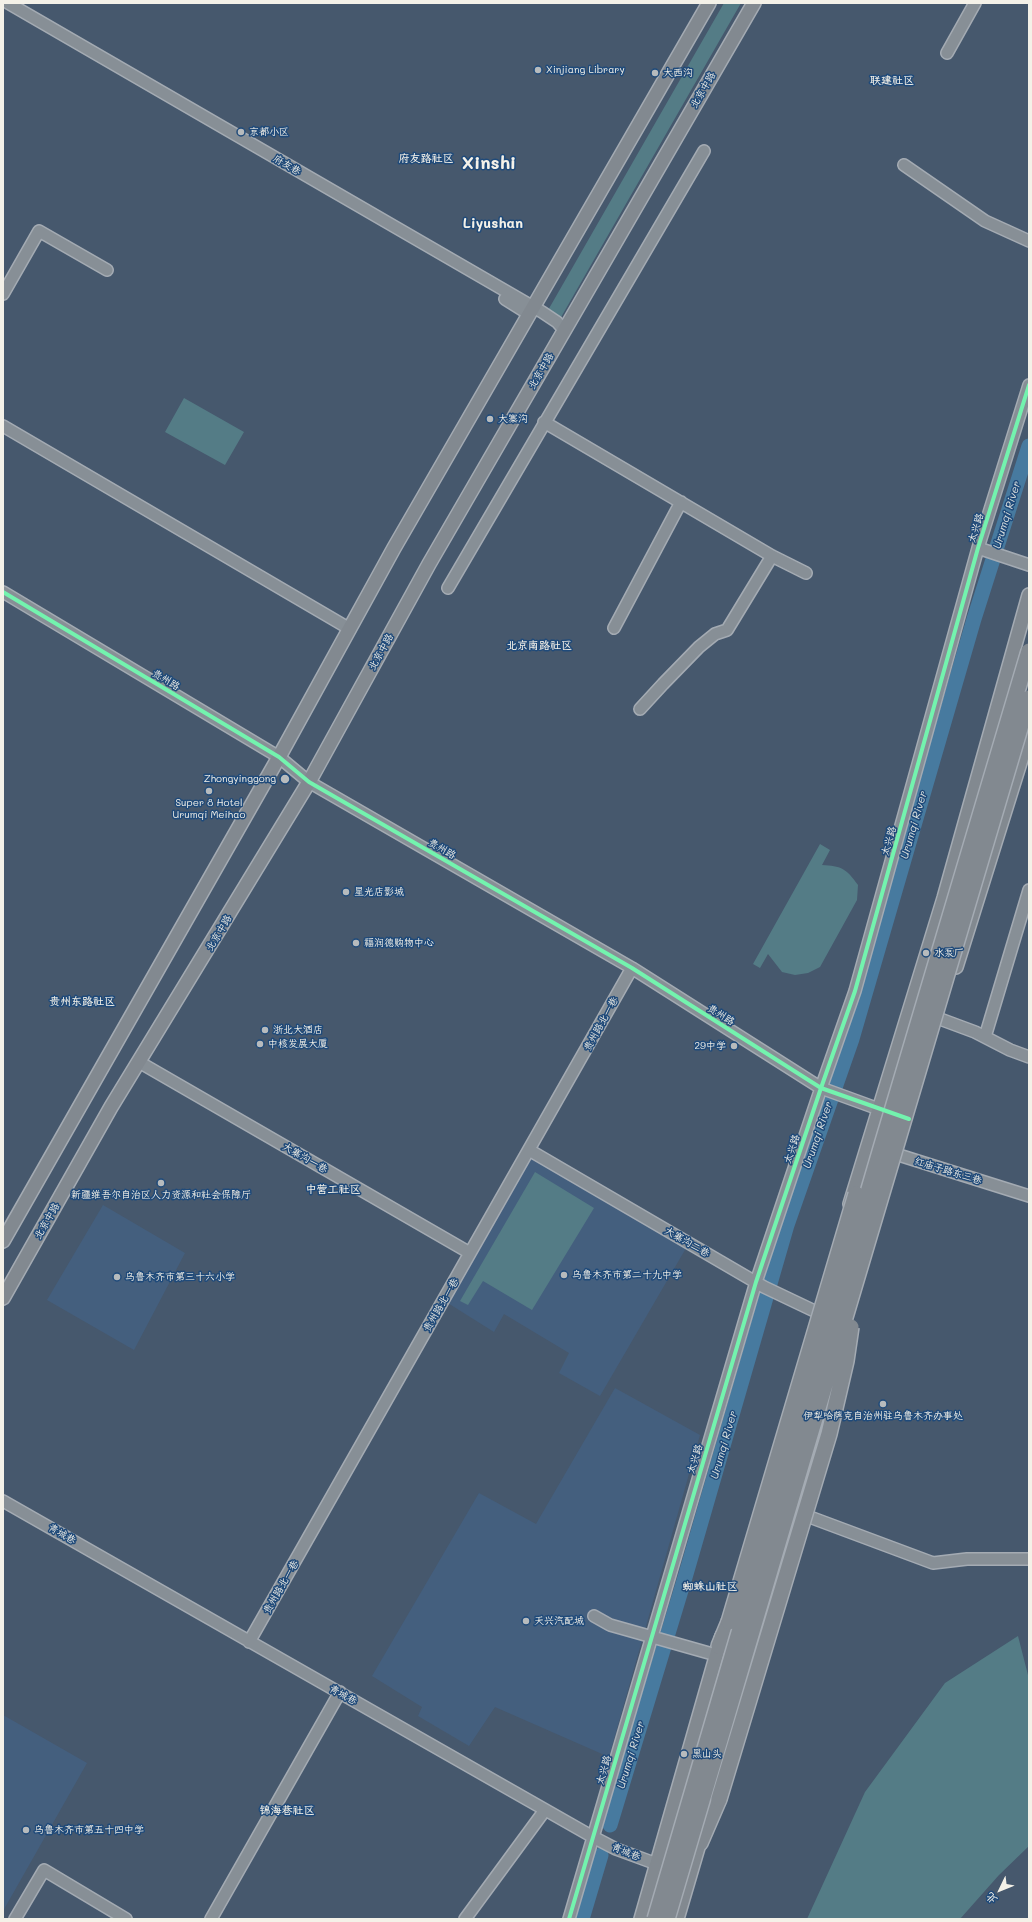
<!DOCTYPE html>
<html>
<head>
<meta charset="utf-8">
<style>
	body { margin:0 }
	#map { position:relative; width:1032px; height:1922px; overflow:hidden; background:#46586d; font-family:Mali,"LXGW WenKai TC",sans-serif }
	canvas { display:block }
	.frame { position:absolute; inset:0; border:4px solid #f4f1e8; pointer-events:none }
	.north { position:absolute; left:980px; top:1870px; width:40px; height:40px; -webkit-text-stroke:3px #1f4a7a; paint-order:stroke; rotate:227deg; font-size:11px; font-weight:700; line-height:16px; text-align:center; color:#f4f1e8 }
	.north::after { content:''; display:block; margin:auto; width:14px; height:18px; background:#f4f1e8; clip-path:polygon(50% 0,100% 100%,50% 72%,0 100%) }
</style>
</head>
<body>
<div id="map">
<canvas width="1032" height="1922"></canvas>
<div class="frame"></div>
<div class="north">北</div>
</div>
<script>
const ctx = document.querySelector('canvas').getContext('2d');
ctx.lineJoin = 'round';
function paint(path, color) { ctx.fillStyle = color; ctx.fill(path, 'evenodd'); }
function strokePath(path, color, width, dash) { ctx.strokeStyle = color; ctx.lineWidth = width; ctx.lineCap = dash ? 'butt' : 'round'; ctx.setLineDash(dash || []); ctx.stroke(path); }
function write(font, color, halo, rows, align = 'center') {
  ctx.font = font + ' Mali,"LXGW WenKai TC",sans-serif'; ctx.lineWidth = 3; ctx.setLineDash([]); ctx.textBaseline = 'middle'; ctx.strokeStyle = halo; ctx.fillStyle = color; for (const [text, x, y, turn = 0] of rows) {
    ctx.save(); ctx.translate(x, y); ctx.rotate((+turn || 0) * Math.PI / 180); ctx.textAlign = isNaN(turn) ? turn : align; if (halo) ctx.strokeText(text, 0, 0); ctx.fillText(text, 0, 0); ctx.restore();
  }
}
const built = new Path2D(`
	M 529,1150 L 689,1243 L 600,1396 L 559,1373 L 569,1353 L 504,1314 L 494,1332 L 443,1300 Z
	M 103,1205 L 185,1253 L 134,1350 L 47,1300 Z
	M 615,1388 L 700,1435 L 609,1757 L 495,1707 L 469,1746 L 418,1716 L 422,1707 L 372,1676 L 479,1493 L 536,1524 Z
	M 3,1715 L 87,1763 L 3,1911 Z`);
const green = new Path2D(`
	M 724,3 L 741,3 L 560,319 L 547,312 Z
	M 184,398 L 244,432 L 225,465 L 165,432 Z
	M 820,844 L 830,850 L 822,865 C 841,866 846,868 858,885 L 857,900 L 820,967 L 808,973 L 795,975 L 782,972 L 768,954 L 760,968 L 753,964 Z
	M 535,1172 L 594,1208 L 532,1310 L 483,1281 L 468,1305 L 460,1301 Z
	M 1018,1636 L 1029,1679 L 1029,1846 L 999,1875 L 960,1919 L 807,1919 L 865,1792 L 945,1683 Z`);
const river = new Path2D(`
	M 610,1825 L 686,1574 L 787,1225 L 852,1039 L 974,619 L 1029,446
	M 582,1919 L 601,1855`);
const minor = new Path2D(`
	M 8,3 L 542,312 L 557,322 L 564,330
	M 947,53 L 975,3
	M 904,165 L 985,221 L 1029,241
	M 3,294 L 39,231 L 107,270
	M 505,299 L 529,314
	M 544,422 L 772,556 L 806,573
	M 3,426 L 350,629
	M 978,548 L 1029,565
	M 448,588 L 704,151
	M 3,592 L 279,757 L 309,782 L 632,968 L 821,1088 L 887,1112
	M 614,628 L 681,502
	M 640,709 L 663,684 L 699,647 L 715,634 L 727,630 L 772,556
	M 940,1019 L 975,1032 L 1010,1050 L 1029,1057
	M 985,1037 L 1029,890
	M 139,1062 L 470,1253
	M 529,1150 L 764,1287 L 827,1317
	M 886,1151 L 1029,1196
	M 3,1501 L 593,1837 L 616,1849 L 665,1867
	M 799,1513 L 933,1563 L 967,1559 L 1029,1559
	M 594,1616 L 610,1625 L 716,1655
	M 249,1642 L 632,968
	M 15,1919 L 44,1870 L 126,1919
	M 211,1919 L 340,1692
	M 465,1919 L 545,1810
	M 569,1919 L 756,1282 L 821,1088 L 855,991 L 978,548 L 1029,385`);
const major = new Path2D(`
	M 956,967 L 1029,734
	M 850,1204 L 944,898 L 1029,595
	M 3,1241 L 279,757 L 394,548 L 709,3
	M 3,1298 L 111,1107 L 309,782 L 429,564 L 754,3
	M 805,1489 L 833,1387
	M 725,1754 L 797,1514
	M 641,1919 L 722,1636
	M 677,1919 L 702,1834`);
const highway = new Path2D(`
	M 719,1646 L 729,1622
	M 700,1843 L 719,1799`);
const highwayBridge = new Path2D(`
	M 729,1622 L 856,1194
	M 719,1799 L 829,1434 L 846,1361 L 851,1327
	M 655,1919 L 881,1148 L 1029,651
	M 667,1919 C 788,1512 906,1105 1029,698`);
const cycleway = new Path2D(`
	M 3,592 L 279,757 L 309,782 L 632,968 L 821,1088 L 909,1119
	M 569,1919 L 756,1282 L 821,1088 L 855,991 L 978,548 L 1029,385`);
const markers = [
	[538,70,4,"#b7bbbd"],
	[655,73,4,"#b7bbbd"],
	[241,132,4,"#b7bbbd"],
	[490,419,4,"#b7bbbd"],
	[285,779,5,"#b7bbbd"],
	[209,791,4,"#b7bbbd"],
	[346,892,4,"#b7bbbd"],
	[356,943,4,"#b7bbbd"],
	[926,953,4,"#b7bbbd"],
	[265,1030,4,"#b7bbbd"],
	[260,1044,4,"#b7bbbd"],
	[734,1046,4,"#b7bbbd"],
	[161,1183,4,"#b7bbbd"],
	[564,1275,4,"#b7bbbd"],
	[117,1277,4,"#b7bbbd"],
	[883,1404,4,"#b7bbbd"],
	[526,1621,4,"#b7bbbd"],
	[684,1754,4,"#b7bbbd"],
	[26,1830,4,"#b7bbbd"]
];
const poiNames = [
	["Xinjiang Library",546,70],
	["大西沟",663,73],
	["京都小区",249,132],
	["大寨沟",498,419],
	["Zhongyinggong",276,779,"right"],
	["Super 8 Hotel",209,803,"center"],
	["Urumqi Meihao",209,815,"center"],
	["星光店影城",354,892],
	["福润德购物中心",364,943],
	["水泵厂",934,953],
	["浙北大酒店",273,1030],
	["中核发展大厦",268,1044],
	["29中学",726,1046,"right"],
	["新疆维吾尔自治区人力资源和社会保障厅",161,1195,"center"],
	["乌鲁木齐市第二十九中学",572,1275],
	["乌鲁木齐市第三十六小学",125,1277],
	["伊犁哈萨克自治州驻乌鲁木齐办事处",883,1416,"center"],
	["天兴汽配城",534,1621],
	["黑山头",692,1754],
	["乌鲁木齐市第五十四中学",34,1830]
];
const streetNames = [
	["北京中路",703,90,-60],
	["府友巷",287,165,30],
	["北京中路",541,371,-60],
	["太兴路",976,528,-73],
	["北京中路",381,652,-61],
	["贵州路",166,680,31],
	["太兴路",889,841,-74],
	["贵州路",442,849,30],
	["北京中路",219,933,-59],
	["贵州路",721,1015,32],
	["贵州路北一巷",601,1024,-61],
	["太兴路",792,1149,-72],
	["大寨沟一巷",305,1158,30],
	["红庙子路东三巷",948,1171,17],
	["北京中路",47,1221,-60],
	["大寨沟二巷",687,1242,30],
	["贵州路北一巷",441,1305,-60],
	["太兴路",695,1459,-73],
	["青城巷",62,1534,30],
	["贵州路北一巷",281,1587,-60],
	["青城巷",343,1695,29],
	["太兴路",604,1770,-74],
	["青城巷",626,1852,22]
];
const neighbourhoodNames = [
	["联建社区",892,81],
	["府友路社区",426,159],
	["北京南路社区",539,646],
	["贵州东路社区",82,1002],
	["中营工社区",333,1190],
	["蜘蛛山社区",710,1587],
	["锦海巷社区",287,1811]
];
const waterNames = [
	["Urumqi River",1007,515,-73],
	["Urumqi River",914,825,-74],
	["Urumqi River",818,1135,-71],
	["Urumqi River",724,1445,-74],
	["Urumqi River",631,1755,-73]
];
const districtNames = [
	["Liyushan",493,224]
];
const townNames = [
	["Xinshi",489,163]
];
paint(built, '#445f7e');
paint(green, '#547c86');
strokePath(river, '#477a9f', 15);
strokePath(minor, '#a4abb3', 14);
strokePath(major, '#a4abb3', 16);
strokePath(highway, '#a4abb3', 18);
strokePath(minor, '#878f96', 11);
strokePath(major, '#828990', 13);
strokePath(highway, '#828990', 15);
strokePath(highwayBridge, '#a4abb3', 18, []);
strokePath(highwayBridge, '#828990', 15);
strokePath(cycleway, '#73f3ae', 4);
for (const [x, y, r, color] of markers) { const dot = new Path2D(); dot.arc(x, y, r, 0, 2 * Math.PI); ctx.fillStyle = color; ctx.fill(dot); strokePath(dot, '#1f4a7a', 1.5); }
write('10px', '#f4f1e8', '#1f4a7a', poiNames, 'left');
write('10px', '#f4f1e8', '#1f4a7a', streetNames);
write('bold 11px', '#f4f1e8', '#1f4a7a', neighbourhoodNames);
write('italic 11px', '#dae0de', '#1f4a7a', waterNames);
write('bold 14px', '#f4f1e8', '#1f4a7a', districtNames);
write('bold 18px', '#f4f1e8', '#1f4a7a', townNames);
</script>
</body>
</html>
